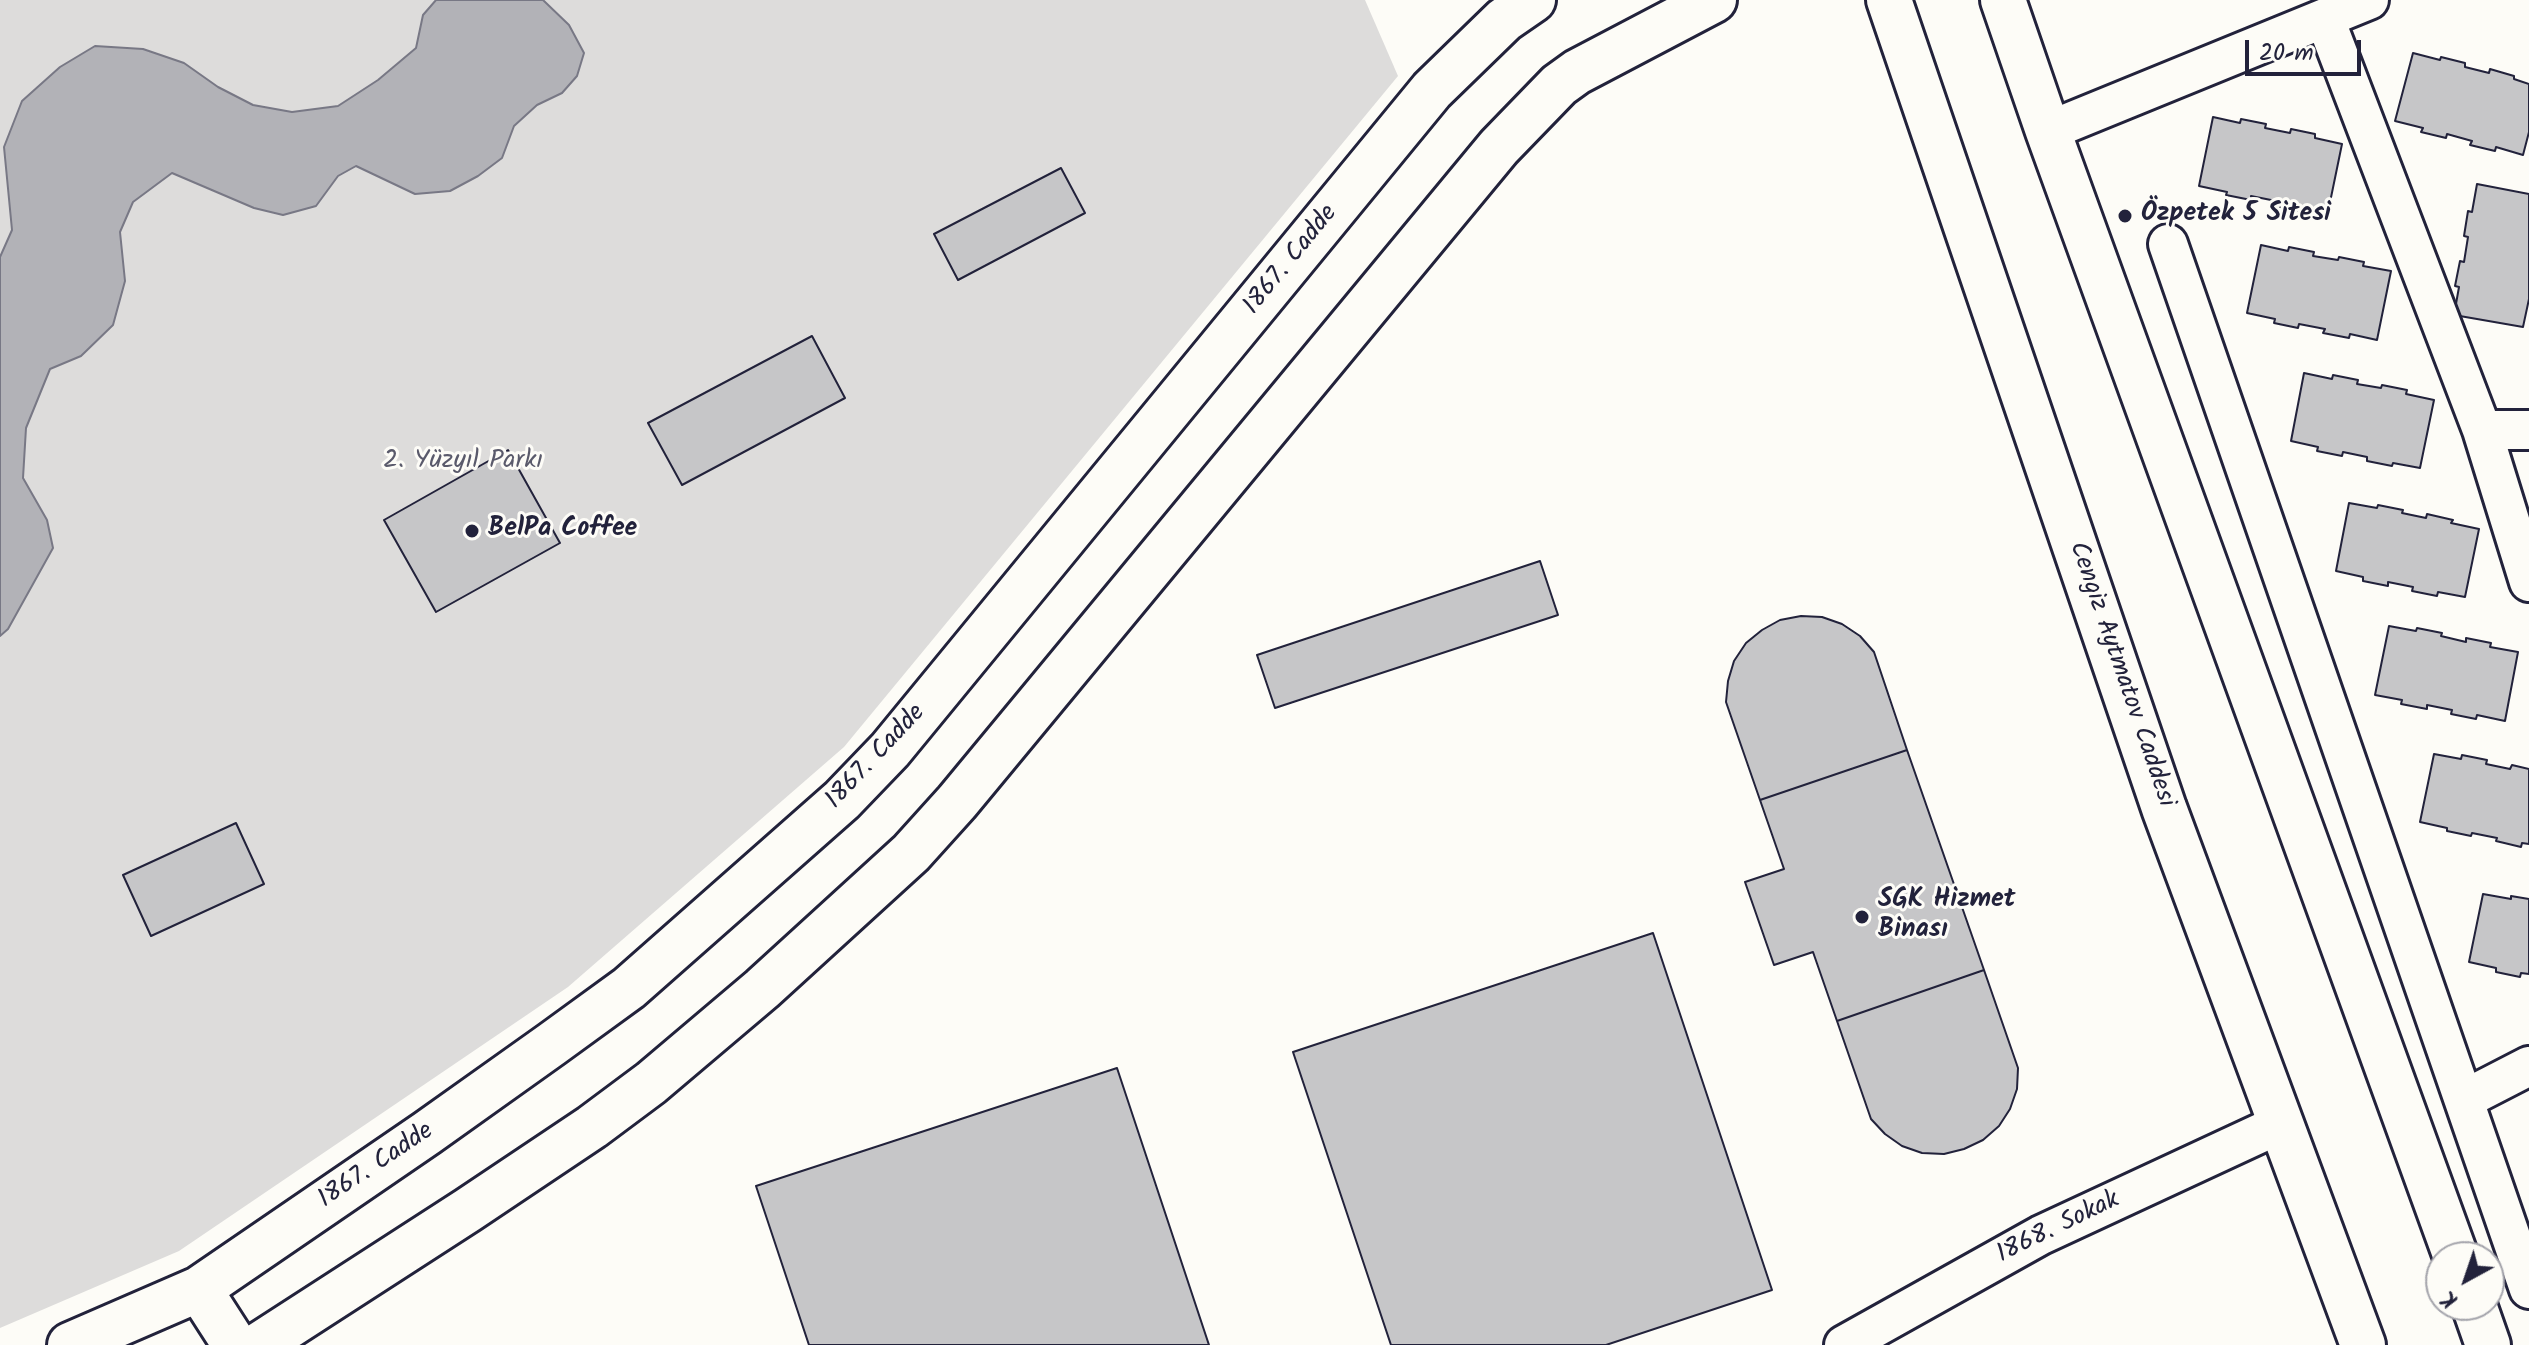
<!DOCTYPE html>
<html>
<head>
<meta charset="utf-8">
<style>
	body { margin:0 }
	#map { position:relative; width:2529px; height:1345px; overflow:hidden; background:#fdfcf7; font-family:Kalam,sans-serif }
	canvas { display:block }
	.north { position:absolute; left:2425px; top:1241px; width:80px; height:80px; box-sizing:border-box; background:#fdfcf7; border:2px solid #a5a5ac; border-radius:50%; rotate:220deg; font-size:22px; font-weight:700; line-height:32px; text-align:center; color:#22223b }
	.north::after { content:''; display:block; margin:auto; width:28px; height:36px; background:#22223b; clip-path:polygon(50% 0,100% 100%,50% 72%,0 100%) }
	.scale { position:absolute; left:2245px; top:40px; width:116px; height:36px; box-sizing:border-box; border:4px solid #22223b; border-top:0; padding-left:10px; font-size:24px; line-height:28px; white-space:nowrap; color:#22223b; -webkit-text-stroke:6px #fdfcf7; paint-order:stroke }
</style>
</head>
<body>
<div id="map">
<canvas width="2529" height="1345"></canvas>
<div class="north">K</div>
<div class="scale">20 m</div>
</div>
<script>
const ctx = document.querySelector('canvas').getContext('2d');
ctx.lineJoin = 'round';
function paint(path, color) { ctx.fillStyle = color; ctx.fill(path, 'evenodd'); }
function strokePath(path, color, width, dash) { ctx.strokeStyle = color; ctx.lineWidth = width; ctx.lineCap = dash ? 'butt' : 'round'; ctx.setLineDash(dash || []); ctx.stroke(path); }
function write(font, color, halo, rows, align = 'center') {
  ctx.font = font + ' Kalam,sans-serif'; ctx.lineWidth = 6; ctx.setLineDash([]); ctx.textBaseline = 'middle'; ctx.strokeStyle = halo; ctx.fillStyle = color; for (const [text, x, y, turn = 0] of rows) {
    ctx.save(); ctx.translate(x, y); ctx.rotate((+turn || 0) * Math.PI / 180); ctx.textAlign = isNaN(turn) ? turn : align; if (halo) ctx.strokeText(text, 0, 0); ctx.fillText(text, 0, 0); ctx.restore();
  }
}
const green = new Path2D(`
	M 0,0 L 1365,0 L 1398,76 L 844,747 L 568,987 L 179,1251 L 0,1328 Z`);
const water = new Path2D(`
	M 436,0 L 543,0 L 569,25 L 584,53 L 577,76 L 562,93 L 537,105 L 514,126 L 502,158 L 478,176 L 450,191 L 415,194 L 356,166 L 338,176 L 316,206 L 283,215 L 254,208 L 172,173 L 133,202 L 120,232 L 125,281 L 113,325 L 81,356 L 50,369 L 26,428 L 23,478 L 47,520 L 53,548 L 8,629 L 0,636 L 0,257 L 12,230 L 4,147 L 22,101 L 60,67 L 95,46 L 143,49 L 184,63 L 218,87 L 253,105 L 292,112 L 338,106 L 378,80 L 416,48 L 423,15 Z`);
const building = new Path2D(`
	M 2413,53 L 2440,60 L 2441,57 L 2465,63 L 2465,67 L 2489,73 L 2490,69 L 2514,76 L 2514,79 L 2529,84 L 2529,132 L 2523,155 L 2496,147 L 2495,151 L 2470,145 L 2472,141 L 2447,134 L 2446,138 L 2421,132 L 2423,128 L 2395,121 Z
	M 2213,117 L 2240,123 L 2241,119 L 2266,124 L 2265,128 L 2290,133 L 2291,129 L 2315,134 L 2315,138 L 2342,144 L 2328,212 L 2301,206 L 2300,211 L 2275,206 L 2276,201 L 2251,196 L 2251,200 L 2226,195 L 2227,192 L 2199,186 Z
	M 1061,168 L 1085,213 L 958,280 L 934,234 Z
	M 2477,184 L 2529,194 L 2529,299 L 2523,327 L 2454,315 L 2459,287 L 2455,286 L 2460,261 L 2464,262 L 2468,237 L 2464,236 L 2468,211 L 2472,212 Z
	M 2261,245 L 2288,251 L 2289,247 L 2314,252 L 2313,256 L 2338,260 L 2339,257 L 2364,262 L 2363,266 L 2391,271 L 2377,340 L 2350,334 L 2349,338 L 2323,333 L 2325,329 L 2299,324 L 2298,328 L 2274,323 L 2275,319 L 2247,313 Z
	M 812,336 L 845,398 L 682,485 L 648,423 Z
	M 2304,373 L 2332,379 L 2333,375 L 2358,380 L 2357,384 L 2381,388 L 2382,385 L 2407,390 L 2406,394 L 2434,400 L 2420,468 L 2393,463 L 2392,466 L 2367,461 L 2367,457 L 2343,452 L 2342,456 L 2317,451 L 2318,447 L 2291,441 Z
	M 508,450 L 560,543 L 436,612 L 384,520 Z
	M 2349,503 L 2377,508 L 2378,505 L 2403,510 L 2402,513 L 2426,518 L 2427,514 L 2453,520 L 2451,523 L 2479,529 L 2465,597 L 2438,592 L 2437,596 L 2412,591 L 2413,587 L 2388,582 L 2388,586 L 2363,581 L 2363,577 L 2336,571 Z
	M 1540,561 L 1558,615 L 1275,708 L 1257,655 Z
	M 1801,616 L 1822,617 L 1842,624 L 1860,636 L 1874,652 L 1907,750 L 1760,800 L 1726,702 L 1728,681 L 1734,661 L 1746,643 L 1762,630 L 1780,620 Z
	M 2389,626 L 2416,631 L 2417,628 L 2442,633 L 2441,636 L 2466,642 L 2466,638 L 2491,643 L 2490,647 L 2518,652 L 2505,721 L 2477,715 L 2476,719 L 2451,714 L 2452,710 L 2427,705 L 2427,709 L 2401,704 L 2402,700 L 2375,695 Z
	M 1907,750 L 1984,970 L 1837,1021 L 1813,952 L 1774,965 L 1745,882 L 1784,869 L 1760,800 Z
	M 2434,754 L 2461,759 L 2462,755 L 2487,760 L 2486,764 L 2510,769 L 2512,765 L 2529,769 L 2529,844 L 2522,843 L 2521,847 L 2496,841 L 2497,838 L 2472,833 L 2471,836 L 2447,831 L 2447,828 L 2420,822 Z
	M 236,823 L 264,884 L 151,936 L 123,875 Z
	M 2483,894 L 2511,899 L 2511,896 L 2529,899 L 2529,974 L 2521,973 L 2520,977 L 2496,972 L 2496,968 L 2469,962 Z
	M 1653,933 L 1772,1290 L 1606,1345 L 1391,1345 L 1293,1052 Z
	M 1984,970 L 2018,1068 L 2017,1089 L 2010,1109 L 1999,1126 L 1983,1140 L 1964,1149 L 1944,1154 L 1922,1153 L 1902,1146 L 1885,1134 L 1871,1119 L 1837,1021 Z
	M 1117,1068 L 1209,1345 L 809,1345 L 756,1186 Z`);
const street = new Path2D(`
	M 2325,19 L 2482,430 L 2529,430
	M 2048,131 L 2369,0
	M 2168,244 L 2529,1289
	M 2482,430 L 2529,582
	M 2465,1099 L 2529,1066
	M 1844,1345 L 2041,1235 L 2280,1124`);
const secondary = new Path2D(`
	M 199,1289 L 235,1345
	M 70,1345 L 199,1289 L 427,1133 L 552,1044 L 629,988 L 842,800 L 890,750 L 1432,90 L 1504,20 L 1533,0
	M 259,1345 L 468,1210 L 592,1127 L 651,1083 L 762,989 L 911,853 L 957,802 L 1499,147 L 1559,85 L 1577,72 L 1714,0`);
const primary = new Path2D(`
	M 1889,0 L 2164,808 L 2363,1345
	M 2003,0 L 2048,131 L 2456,1257
	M 2474,1305 L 2488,1345`);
const markers = [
	[2125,216,8,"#22223b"],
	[472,531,8,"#22223b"],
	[1862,917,8,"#22223b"]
];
const poiNames = [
	["Özpetek 5 Sitesi",2141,216],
	["BelPa Coffee",488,531],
	["SGK Hizmet",1878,902],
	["Binası",1878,932]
];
const streetNames = [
	["1867. Cadde",1292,261,-51],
	["Cengiz Aytmatov Caddesi",2120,675,71],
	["1867. Cadde",877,758,-47],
	["1867. Cadde",377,1167,-34],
	["1868. Sokak",2059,1229,-26]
];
const parkNames = [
	["2. Yüzyıl Parkı",463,463]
];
paint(green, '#dddcdb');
paint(water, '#b2b2b7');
strokePath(water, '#787885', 2);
paint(building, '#c6c6c8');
strokePath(building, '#22223b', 2);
strokePath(street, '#22223b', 44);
strokePath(secondary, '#22223b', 50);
strokePath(primary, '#22223b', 50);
strokePath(street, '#fdfcf7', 38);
strokePath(secondary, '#fdfcf7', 44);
strokePath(primary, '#fdfcf7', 44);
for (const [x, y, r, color] of markers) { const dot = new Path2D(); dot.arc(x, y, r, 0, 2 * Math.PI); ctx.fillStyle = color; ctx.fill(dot); strokePath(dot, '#fdfcf7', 3); }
write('bold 26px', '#22223b', '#fdfcf7', poiNames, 'left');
write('26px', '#22223b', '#fdfcf7', streetNames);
write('26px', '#5a5a6b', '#fdfcf7', parkNames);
</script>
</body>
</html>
